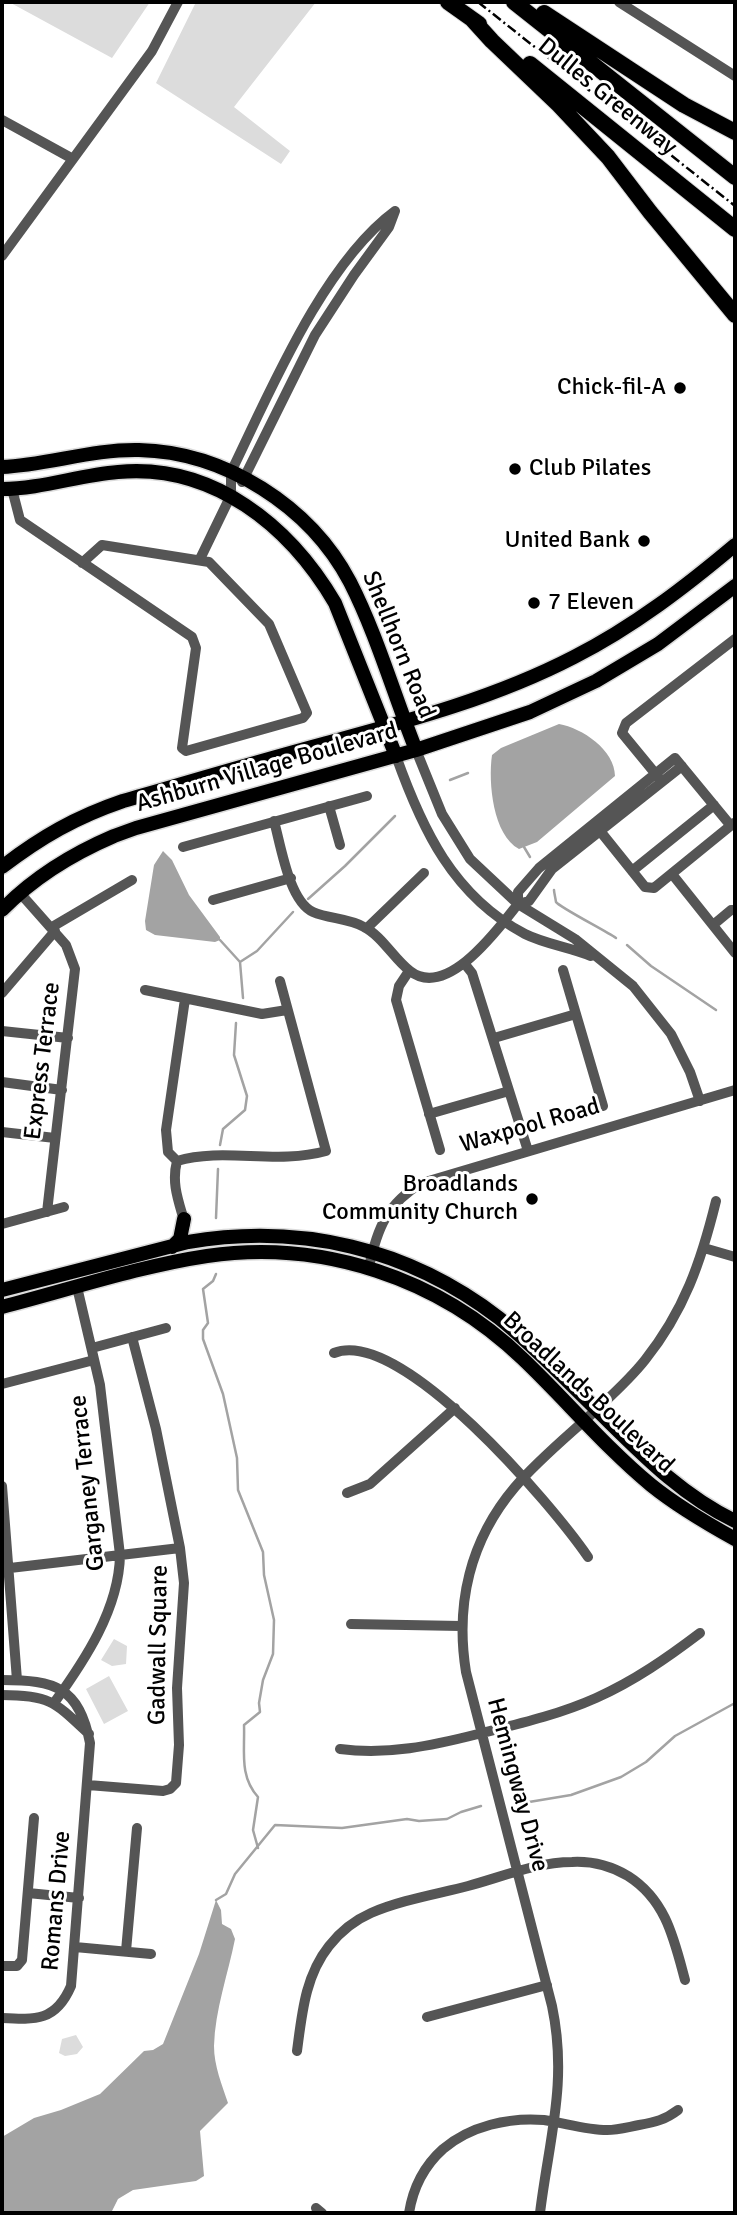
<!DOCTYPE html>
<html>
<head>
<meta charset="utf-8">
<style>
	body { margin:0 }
	#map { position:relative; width:737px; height:2215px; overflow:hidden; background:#fff; font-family:Signika,sans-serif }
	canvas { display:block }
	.frame { position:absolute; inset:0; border:4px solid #000; pointer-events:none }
</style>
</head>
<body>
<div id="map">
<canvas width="737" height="2215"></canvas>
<div class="frame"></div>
</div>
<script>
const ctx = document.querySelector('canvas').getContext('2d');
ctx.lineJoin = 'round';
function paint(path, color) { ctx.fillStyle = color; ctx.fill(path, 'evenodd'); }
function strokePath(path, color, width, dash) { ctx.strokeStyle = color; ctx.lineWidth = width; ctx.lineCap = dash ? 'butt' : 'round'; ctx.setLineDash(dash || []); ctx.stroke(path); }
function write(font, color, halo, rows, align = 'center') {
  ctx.font = font + ' Signika,sans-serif'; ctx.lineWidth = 6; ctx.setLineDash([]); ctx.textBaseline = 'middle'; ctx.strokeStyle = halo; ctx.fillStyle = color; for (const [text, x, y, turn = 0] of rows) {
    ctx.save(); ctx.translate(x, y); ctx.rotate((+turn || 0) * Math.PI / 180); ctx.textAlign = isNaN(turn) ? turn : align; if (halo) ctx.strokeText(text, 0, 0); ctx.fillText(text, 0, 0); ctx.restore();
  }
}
const green = new Path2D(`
	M 9,2 L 150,2 L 112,58 Z
	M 196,2 L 316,2 L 234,107 L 290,151 L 281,164 L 156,83 Z
	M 114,1639 L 127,1646 L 126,1664 L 112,1666 L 101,1660 Z
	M 109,1676 L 128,1711 L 104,1724 L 86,1689 Z
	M 76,2035 L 83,2047 L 77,2054 L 65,2056 L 59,2053 L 62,2039 Z`);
const water = new Path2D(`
	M 559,724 C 582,728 615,750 615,776 L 537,842 L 519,849 C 493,835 488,783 492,755 L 501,748 Z
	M 163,851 L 172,860 L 189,895 L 220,937 L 220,940 L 215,942 L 155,935 L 146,930 L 145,921 L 154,865 Z
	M 216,1900 L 221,1910 L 222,1924 L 231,1929 L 235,1939 C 228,1974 215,2010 214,2046 C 214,2066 222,2085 228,2103 L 200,2131 L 204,2176 L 196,2181 L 133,2190 L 118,2199 L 111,2213 L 2,2213 L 2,2137 L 34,2118 L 61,2110 L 100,2094 L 144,2051 L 153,2050 L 163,2044 L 199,1954 Z`);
const stream = new Path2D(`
	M 450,780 L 468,773
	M 524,847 L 530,857
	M 554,890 C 554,892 556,901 556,902 C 559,907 606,931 616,938
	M 308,899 L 345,866 L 395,816
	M 220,940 L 240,962 L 243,998
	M 627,945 L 651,966 L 716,1010
	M 240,962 L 257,951 L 293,912
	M 220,1145 L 223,1129 L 245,1110 L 247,1096 L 234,1055 L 236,1023
	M 216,1218 L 218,1169
	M 216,1274 L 213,1281 L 203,1289 L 208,1323 L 203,1330 L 203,1339 L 223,1394 L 237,1458 L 238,1490 L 263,1552 L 264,1575 L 274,1620 L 273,1654 L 263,1680 L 259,1703 L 260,1712 L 244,1725 C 245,1751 239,1776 258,1797 L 253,1830 L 258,1848
	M 512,1799 L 519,1798 L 529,1802 L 571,1795 L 621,1777 L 646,1762 L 675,1736 L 735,1703
	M 216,1900 L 226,1894 L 235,1874 L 275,1825 L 342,1828 L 407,1819 L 419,1821 L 447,1819 L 461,1812 L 481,1806`);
const minor = new Path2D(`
	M 619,2 L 735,76
	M 2,120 L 73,159
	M 2,256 L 152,51 L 178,2
	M 242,482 L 315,335 L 354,275 L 389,227 L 395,211
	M 12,489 L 20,520 L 192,637 L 196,648 L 182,748 L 186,751 L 303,718 L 307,713 L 269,624 L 209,562 L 102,545 L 82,563
	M 200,559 L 231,495 L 231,472 C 270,392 323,264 395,211
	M 416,750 L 442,814 L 470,859 L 518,904 L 575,939 L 633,986 L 671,1034 L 690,1072 L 700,1101
	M 396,756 C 422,829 453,896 525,934 C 545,944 569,947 591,956
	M 659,778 L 622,733 L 626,723 L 735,639
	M 329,806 L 340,845
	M 274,821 C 281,846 289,901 313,912 C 329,919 348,918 364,927 C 382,936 394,959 410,971 C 447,1000 498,929 518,904
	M 596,826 L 645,887 L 654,888 L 734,823
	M 183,847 L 367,796
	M 632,871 L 714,805
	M 672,874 L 735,953
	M 20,893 L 66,945 L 75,969 L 47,1212
	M 213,900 L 291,878
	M 518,904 L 518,892 L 539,868 L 675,758 L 731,826
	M 518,904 L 529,901 L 552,869 L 682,766
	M 713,925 L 731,910 L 735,910
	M 52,927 L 132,880
	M 367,928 L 424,873
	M 464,963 L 472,973 L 528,1151
	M 563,970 L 603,1106
	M 409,971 L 399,986 L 396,1000 L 440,1150
	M 145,990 L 262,1014 L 287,1010
	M 2,993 L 55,931
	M 185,999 L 166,1130 L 168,1152 L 177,1161 C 171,1184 179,1202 185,1224
	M 2,1031 L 68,1038
	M 494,1038 L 576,1014
	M 2,1082 L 62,1090
	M 429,1114 L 509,1091
	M 2,1132 L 55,1138
	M 177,1161 C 224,1147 276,1165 326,1151 L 280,981
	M 2,1224 L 64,1207
	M 704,1248 L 735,1257
	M 369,1267 C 377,1229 387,1203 422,1183 L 735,1090
	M 92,1348 L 166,1328
	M 334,1353 C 401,1326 553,1506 588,1557
	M 2,1384 L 94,1360
	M 2,1486 L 17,1680
	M 347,1493 L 370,1484 L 455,1408
	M 10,1568 L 180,1548
	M 351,1624 L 461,1626
	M 2,1680 C 55,1680 79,1687 90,1743 L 71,1986 C 56,2021 36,2020 2,2018
	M 2,1695 C 50,1695 55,1702 89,1734
	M 54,1703 C 85,1660 119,1609 120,1555 L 100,1385 L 77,1287
	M 340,1749 C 388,1755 431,1746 478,1734 C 518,1724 558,1715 596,1698 C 634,1681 667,1658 700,1633
	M 88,1785 L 163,1791 L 170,1789 L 176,1783 L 179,1745 L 177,1688 L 184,1583 L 180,1548 L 156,1429 L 132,1337
	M 28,1893 L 79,1898
	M 75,1947 L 151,1954
	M 126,1951 L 137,1828
	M 2,1966 L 17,1966 L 22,1960 L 34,1818
	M 427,2017 L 547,1985
	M 297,2051 C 302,2014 305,1976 329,1946 C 340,1932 355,1920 371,1913 C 401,1900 437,1894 468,1886 C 501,1877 538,1862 572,1862 C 591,1861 611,1866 628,1876 C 666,1900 674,1939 685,1980
	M 316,2208 L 322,2213
	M 409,2213 C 413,2188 424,2166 443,2149 C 470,2126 509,2117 544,2120 C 565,2123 586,2130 607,2130 C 618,2130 628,2127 639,2125 C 655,2122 665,2120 678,2110
	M 540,2213 C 549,2139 568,2082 552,2006 L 466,1672 C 455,1604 470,1540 515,1487 C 539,1459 569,1435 596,1410 C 613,1394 630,1379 645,1360 C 684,1311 701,1262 716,1201`);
const major = new Path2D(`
	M 2,467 C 48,465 92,449 139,450 C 225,452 310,506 350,582 C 377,635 394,695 416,750
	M 2,489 C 41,489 79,475 118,472 C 213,463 290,526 335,603 L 396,756
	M 2,867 C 41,837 76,817 123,801 C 189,782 256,762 323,744 C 408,721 495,698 574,657 C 633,627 685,587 735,545
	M 2,910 C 34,877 72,854 114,836 L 136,828 L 416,750 L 530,712 L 596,681 L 658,644 L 735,586
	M 172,1247 L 180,1239 L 184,1219
	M 2,1290 L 188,1242 C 300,1223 408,1248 499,1318 C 533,1345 564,1378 595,1408 C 639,1451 679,1494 735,1521
	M 2,1307 C 68,1290 140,1266 207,1256 C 322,1239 439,1278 523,1359 C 566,1400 605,1447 651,1485 C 677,1506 706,1523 735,1539`);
const highway = new Path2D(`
	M 448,2 L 479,24
	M 514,2 L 735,177
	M 544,13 L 684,105 L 735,132
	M 472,19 L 492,41 L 559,105 L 608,157 L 650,212 L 735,315
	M 530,64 L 735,229`);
const rail = new Path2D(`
	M 478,2 L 735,206`);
const markers = [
	[680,388,7,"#000"],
	[515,469,7,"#000"],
	[644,541,7,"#000"],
	[534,603,7,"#000"],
	[532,1199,7,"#000"]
];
const streetNames = [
	["Dulles Greenway",607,97,39],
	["Shellhorn Road",398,645,68],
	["Ashburn Village Boulevard",267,768,-16],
	["Express Terrace",43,1061,-83],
	["Waxpool Road",530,1126,-16],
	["Broadlands Boulevard",588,1393,43],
	["Garganey Terrace",88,1483,-96],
	["Gadwall Square",159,1645,-89],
	["Hemingway Drive",517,1785,75],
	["Romans Drive",57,1901,-85]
];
const poiNames = [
	["Chick-fil-A",666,388],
	["Club Pilates",529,469,"left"],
	["United Bank",630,541],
	["7 Eleven",548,603,"left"],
	["Broadlands",518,1185],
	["Community Church",518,1213]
];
paint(green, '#dcdcdc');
paint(water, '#a3a3a3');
strokePath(stream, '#a3a3a3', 2.5);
strokePath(major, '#dbdbdb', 17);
strokePath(highway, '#dbdbdb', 18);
strokePath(minor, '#555', 10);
strokePath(major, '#000', 14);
strokePath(highway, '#000', 16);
strokePath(rail, '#000', 2.5, [10, 3.5, 2, 3.5]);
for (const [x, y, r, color] of markers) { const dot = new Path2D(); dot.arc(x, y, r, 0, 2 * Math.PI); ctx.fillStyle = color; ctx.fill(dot); strokePath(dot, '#fff', 2.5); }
write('24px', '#000', '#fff', streetNames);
write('24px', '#000', '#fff', poiNames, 'right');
</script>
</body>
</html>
